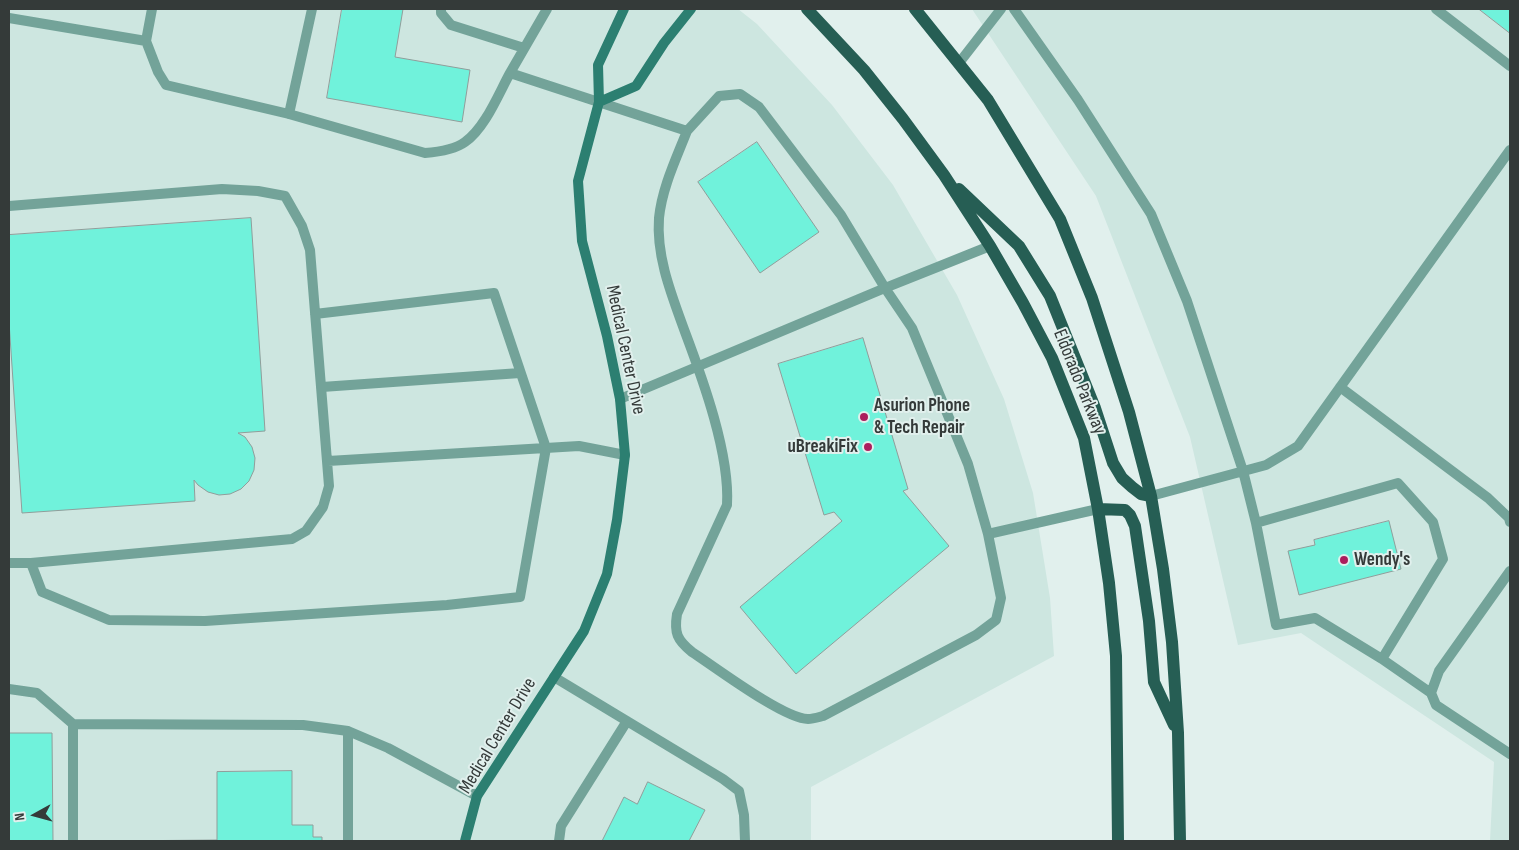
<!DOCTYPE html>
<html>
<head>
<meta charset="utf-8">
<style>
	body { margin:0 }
	#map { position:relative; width:1519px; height:850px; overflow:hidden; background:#e1f0ed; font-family:"Sofia Sans Condensed",sans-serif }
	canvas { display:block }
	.frame { position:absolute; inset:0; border:10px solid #343a39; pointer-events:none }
	.north { position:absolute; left:10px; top:790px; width:50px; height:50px; -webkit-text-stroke:4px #e1f0ed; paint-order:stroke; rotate:263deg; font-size:14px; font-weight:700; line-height:20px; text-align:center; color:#343a39 }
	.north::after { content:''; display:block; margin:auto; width:18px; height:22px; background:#343a39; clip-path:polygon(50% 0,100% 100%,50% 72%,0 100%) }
</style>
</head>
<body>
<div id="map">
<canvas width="1519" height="850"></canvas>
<div class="frame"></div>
<div class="north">N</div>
</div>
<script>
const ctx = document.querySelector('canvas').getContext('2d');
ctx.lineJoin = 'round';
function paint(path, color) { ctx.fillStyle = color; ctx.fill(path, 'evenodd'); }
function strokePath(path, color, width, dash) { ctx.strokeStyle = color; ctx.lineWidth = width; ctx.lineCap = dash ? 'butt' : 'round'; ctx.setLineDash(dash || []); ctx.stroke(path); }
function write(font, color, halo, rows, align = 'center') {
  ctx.font = font + ' "Sofia Sans Condensed",sans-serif'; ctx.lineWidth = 4; ctx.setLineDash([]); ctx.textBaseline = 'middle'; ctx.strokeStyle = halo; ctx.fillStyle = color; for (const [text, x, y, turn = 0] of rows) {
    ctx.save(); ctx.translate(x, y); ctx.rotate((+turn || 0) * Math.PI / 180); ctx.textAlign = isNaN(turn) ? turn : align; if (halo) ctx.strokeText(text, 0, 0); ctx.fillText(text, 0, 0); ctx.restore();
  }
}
const built = new Path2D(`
	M 9,9 L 738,9 L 757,24 L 832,105 L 893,185 L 957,295 L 1004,399 L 1033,493 L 1050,598 L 1054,656 L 811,787 L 811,841 L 9,841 Z
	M 972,9 L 1510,9 L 1510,841 L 1490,841 L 1494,762 L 1301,633 L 1238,645 L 1190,437 L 1096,196 Z`);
const building = new Path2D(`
	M 342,9 L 403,9 L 395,57 L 470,70 L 462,122 L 327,98 Z
	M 1479,9 L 1510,9 L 1510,33 Z
	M 757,142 L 819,232 L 760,273 L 698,182 Z
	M 251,218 L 265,431 L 238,433 L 245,437 L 252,447 L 255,458 L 254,470 L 249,481 L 241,489 L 230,494 L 219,495 L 208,492 L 198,485 L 194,480 L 195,501 L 22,513 L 9,322 L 9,235 Z
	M 863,338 L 908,489 L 903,491 L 949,546 L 796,674 L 740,607 L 842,521 L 834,512 L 824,515 L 778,364 Z
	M 1389,521 L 1401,569 L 1299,595 L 1288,551 L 1315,545 L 1314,540 Z
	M 9,733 L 52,733 L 53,841 L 9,841 Z
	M 292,771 L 292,825 L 313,825 L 313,837 L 322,837 L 322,841 L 111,841 L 217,840 L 217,772 Z
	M 648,782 L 705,810 L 689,841 L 602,841 L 624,797 L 637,804 Z`);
const lane = new Path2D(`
	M 441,9 L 441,13 L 451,25 L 524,48
	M 1014,9 L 1078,100 L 1151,214 L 1187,301 L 1243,471 L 1256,523 L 1276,625 L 1315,618 L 1382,659 L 1431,693
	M 1436,9 L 1510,66
	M 9,18 L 146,41 L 158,72 L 166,85 L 289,114 L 425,153 C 438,152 454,150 465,142 C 485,128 498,95 510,73 L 687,131 L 719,96 L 740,94 L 759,107 L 841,215 L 885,288 L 912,328 L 968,464 L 988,534 L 1001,598 L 996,620 L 976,635 L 823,716 C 819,717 813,719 808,719 C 784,719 715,667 692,652 C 677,640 674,633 677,614 L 727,505 C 730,454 703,380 685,332 C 672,296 656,257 659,218 C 662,188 676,159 687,131
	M 146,41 L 152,9
	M 959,63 L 1001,9
	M 510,73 L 547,9
	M 289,114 L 312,9
	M 9,206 L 222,189 L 258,191 L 285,196 L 302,226 L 310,250 L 329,486 L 323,507 L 306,531 L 292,539 L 31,563 L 9,563
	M 322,387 L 520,373
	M 1340,387 L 1488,498 L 1509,518 L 1510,522
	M 620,399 L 885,288 L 990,246
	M 328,461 L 579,446 L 625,455
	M 1151,496 L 1266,465 L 1298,446 L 1510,150
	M 1256,523 L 1398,483 L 1433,522 L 1443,559 L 1382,659
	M 988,534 L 1098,509
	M 31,563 L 42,592 L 109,620 L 205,621 L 447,605 L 520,597 L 546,448 L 494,293 L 315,314
	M 1510,571 L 1439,671 L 1431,693 L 1436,705 L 1510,754
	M 554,677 L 723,779 L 739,791 L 744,815 L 745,841
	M 9,689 L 37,693 L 73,724
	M 73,841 L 73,724 L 303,725 L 348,731 L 388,748 L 477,796
	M 348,841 L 348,731
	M 559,841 L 561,826 L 627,721`);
const secondary = new Path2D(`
	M 599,102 L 636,86 L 664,43 L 691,9
	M 465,841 L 477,796 L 584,631 L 607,574 L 617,520 L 625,455 L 620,399 L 607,336 L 582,241 L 578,181 L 599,102 L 598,65 L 624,9`);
const primary = new Path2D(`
	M 807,9 L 864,70 L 903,119 L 944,175 L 990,246 L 1023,303 L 1052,358 L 1084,438 L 1098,509 L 1109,583 L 1116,656 L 1118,841
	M 915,9 L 988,100 L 1060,219 L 1092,298 L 1129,412 L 1151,496 L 1163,569 L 1172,642 L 1178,733 L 1180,841
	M 959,189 L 1019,246 L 1050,296 L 1095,408 L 1113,463 L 1122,478 L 1132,487 L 1141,494 L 1151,496
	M 1098,509 L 1125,510 L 1130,515 L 1135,526 L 1149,621 L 1154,682 L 1174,725`);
const markers = [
	[864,417,5,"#ab1e5d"],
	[868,447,5,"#ab1e5d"],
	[1344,560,5,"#ab1e5d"]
];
const streetNames = [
	["Medical Center Drive",625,350,78],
	["Eldorado Parkway",1079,382,68],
	["Medical Center Drive",498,736,-59]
];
const poiNames = [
	["Asurion Phone",874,406],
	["& Tech Repair",874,428],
	["uBreakiFix",858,447,"right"],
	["Wendy's",1354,560]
];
paint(built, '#cde6e0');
paint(building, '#70f2db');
strokePath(building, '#909e9b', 1);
strokePath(lane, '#73a399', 10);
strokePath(secondary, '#2c7f71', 10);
strokePath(primary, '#265e54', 12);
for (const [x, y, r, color] of markers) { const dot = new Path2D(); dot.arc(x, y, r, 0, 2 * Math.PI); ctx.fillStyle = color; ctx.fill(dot); strokePath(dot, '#e1f0ed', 2); }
write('19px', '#343a39', '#e1f0ed', streetNames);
write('bold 19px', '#343a39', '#e1f0ed', poiNames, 'left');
</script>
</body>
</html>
